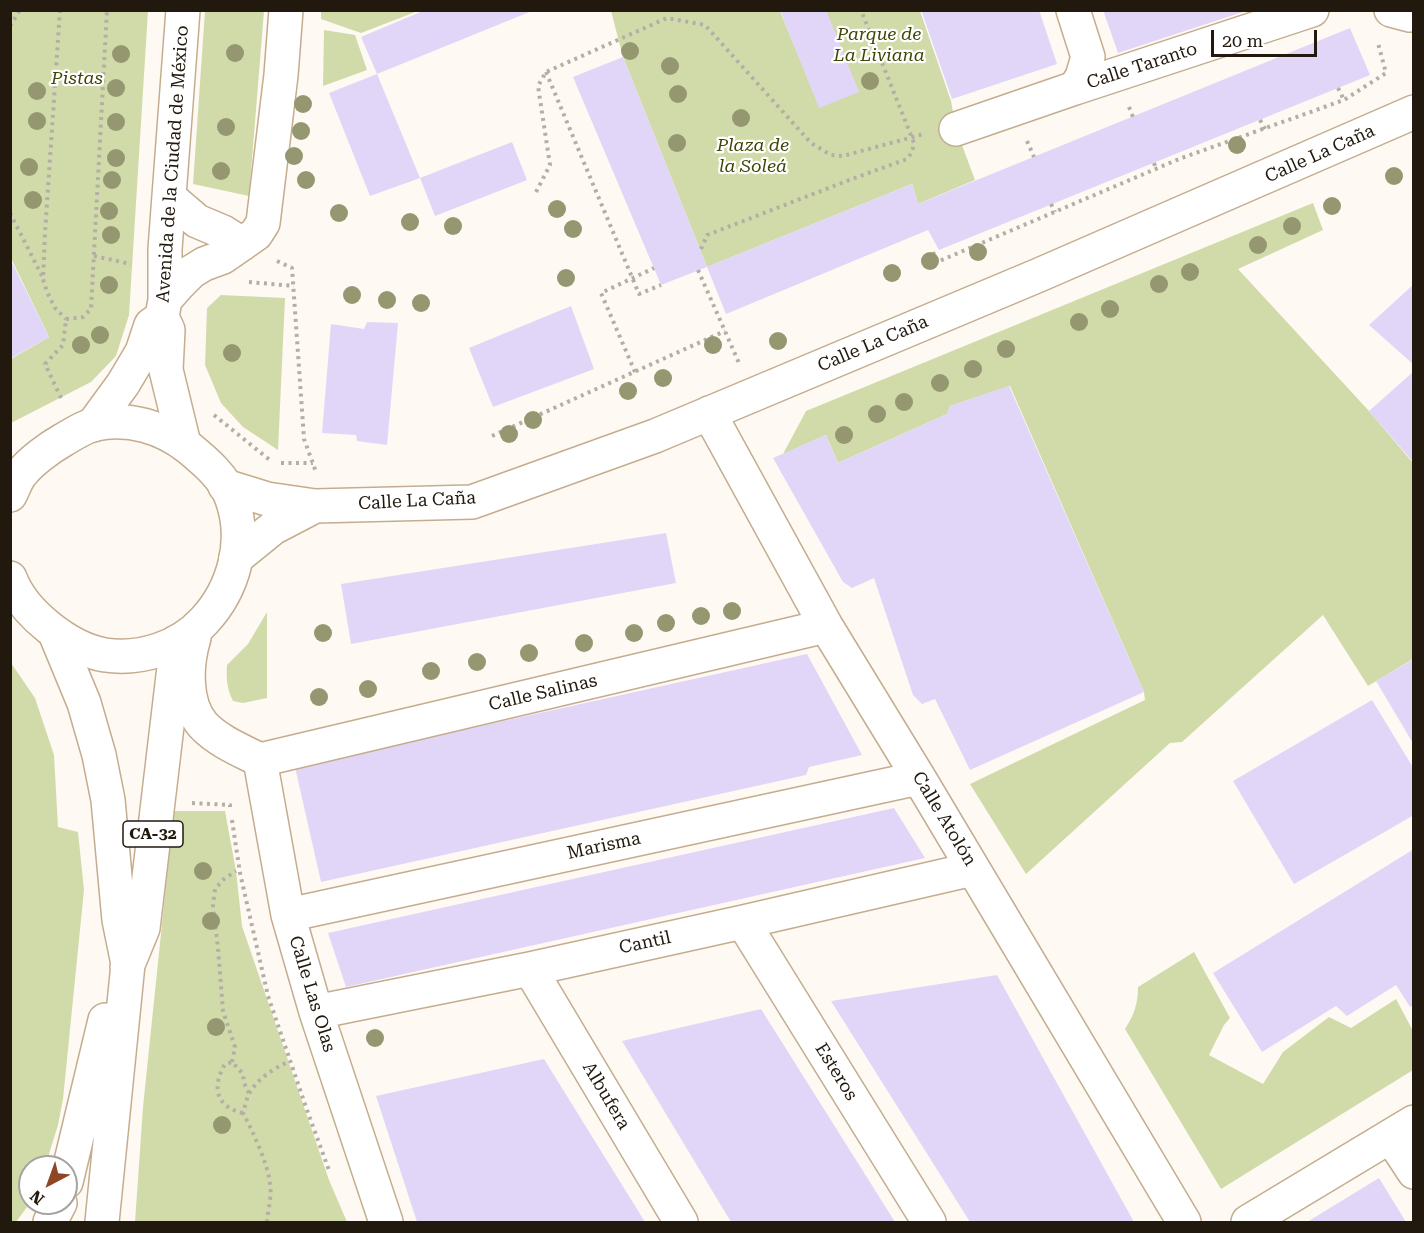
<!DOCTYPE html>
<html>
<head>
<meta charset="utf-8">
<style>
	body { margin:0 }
	#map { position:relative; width:1424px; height:1233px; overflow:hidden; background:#fef9f3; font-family:"Roboto Serif",serif }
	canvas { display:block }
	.frame { position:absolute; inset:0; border:12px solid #22190e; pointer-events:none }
	.north { position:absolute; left:18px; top:1155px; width:60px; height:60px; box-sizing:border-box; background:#fff; border:2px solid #a7a39f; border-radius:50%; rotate:221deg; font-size:16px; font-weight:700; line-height:24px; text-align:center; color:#22190e }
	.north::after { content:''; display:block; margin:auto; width:21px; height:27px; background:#8e4625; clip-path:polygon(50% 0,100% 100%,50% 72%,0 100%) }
	.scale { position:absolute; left:1211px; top:30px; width:106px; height:27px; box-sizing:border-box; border:3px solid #22190e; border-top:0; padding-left:8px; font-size:18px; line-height:21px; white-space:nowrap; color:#22190e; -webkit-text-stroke:4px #fff; paint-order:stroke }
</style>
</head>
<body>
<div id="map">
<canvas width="1424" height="1233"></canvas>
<div class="frame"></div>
<div class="north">N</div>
<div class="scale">20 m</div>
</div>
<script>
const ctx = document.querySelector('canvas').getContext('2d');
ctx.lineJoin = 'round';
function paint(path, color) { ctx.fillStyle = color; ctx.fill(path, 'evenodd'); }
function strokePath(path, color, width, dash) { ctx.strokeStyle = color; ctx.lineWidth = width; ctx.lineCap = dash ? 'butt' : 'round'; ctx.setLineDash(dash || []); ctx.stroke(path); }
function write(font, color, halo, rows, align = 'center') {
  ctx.font = font + ' "Roboto Serif",serif'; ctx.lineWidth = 4.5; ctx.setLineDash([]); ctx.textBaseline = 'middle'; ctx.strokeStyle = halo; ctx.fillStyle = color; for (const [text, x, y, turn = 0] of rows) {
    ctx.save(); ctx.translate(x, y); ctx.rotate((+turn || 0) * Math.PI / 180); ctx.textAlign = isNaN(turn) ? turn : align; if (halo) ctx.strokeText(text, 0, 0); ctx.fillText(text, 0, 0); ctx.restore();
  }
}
const green = new Path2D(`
	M 11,11 L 148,11 L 129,315 L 116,356 L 91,382 L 11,423 L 11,359 L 49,337 L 11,258 Z
	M 205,11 L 264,11 L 249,196 L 193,184 Z
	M 321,11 L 321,10 L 418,11 L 361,33 L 321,19 Z
	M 611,11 L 780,11 L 820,108 L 826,11 L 920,11 L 951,101 L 956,129 L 975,180 L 918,204 L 912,184 L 707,267 L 623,57 Z
	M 324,30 L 355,35 L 367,70 L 323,86 Z
	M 1313,203 L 1323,230 L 1238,269 L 1369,411 L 1413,463 L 1413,659 L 1368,686 L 1323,615 L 1182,742 L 1170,743 L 1026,874 L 970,784 L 1145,700 L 1144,692 L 1010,386 L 950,406 L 947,414 L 838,463 L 826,435 L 783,454 L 806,411 Z
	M 221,295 L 285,298 L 278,450 L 243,427 L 221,403 L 205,365 L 207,308 Z
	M 267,612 L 267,698 L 243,703 L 233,701 C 227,689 226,678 227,665 L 248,644 Z
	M 11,663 L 35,698 L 54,755 L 58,827 L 78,832 L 84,890 L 63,1099 L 58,1125 L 45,1167 L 30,1167 L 30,1203 L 16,1222 L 10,1222 Z
	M 170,811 L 225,811 L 236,871 L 242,926 L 329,1180 L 347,1222 L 135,1222 L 143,1107 L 168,866 Z
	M 1194,952 L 1230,1018 L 1224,1025 L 1209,1055 L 1263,1084 L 1283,1052 L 1329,1017 L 1351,1028 L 1396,999 L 1413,1031 L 1413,1070 L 1221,1189 L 1125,1029 C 1134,1015 1138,1004 1138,987 Z`);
const building = new Path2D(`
	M 425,10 L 532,10 L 532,11 L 377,74 L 361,37 Z
	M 780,10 L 826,10 L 859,92 L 819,108 Z
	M 921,10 L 1039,10 L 1057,64 L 952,99 Z
	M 1103,10 L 1246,10 L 1246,11 L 1118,53 Z
	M 1350,28 L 1370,75 L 939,250 L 928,230 L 726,314 L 707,267 L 912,184 L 918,204 Z
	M 623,57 L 707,267 L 661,285 L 573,77 Z
	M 377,74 L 420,178 L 370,196 L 329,93 Z
	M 512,142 L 527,180 L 435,216 L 420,178 Z
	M 10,258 L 49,337 L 10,359 Z
	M 1414,284 L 1414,365 L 1369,325 Z
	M 571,306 L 594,369 L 493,407 L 469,348 Z
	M 367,322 L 398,323 L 387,445 L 357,441 L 356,435 L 322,433 L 331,324 L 364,329 Z
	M 1414,371 L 1414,463 L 1369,411 Z
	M 1009,386 L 1144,692 L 970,770 L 935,699 L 922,704 L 913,695 L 874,578 L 852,588 L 843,582 L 773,458 L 826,435 L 838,463 L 947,414 L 950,406 Z
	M 666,533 L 676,583 L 351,644 L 341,584 Z
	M 807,654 L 862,755 L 809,767 L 806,775 L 321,882 L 295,767 Z
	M 1414,659 L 1414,745 L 1376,681 Z
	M 1372,700 L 1414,769 L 1414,815 L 1294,884 L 1233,781 Z
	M 894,808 L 925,858 L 346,987 L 328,933 Z
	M 1414,849 L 1414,1005 L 1410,1007 L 1396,985 L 1347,1016 L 1336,1006 L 1262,1052 L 1213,973 Z
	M 997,975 L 1134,1222 L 970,1222 L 831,1001 Z
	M 761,1009 L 895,1222 L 731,1222 L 622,1041 Z
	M 544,1059 L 645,1222 L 417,1222 L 376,1096 Z
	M 1379,1178 L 1406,1222 L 1307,1222 Z`);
const path = new Path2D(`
	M 60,10 L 45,233 L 43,279 L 47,292 L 55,308 L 66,319
	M 10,26 L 20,10
	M 546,72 L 639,294 L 661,285
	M 1338,88 L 1344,100
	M 1129,107 L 1133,117
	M 1260,120 L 1265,129
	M 1027,141 L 1034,157
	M 1154,163 L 1156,169
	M 536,192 L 550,165 L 538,86 L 546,72 L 667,18 L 705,25 L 811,143 L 831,155 L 843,156 L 924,134
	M 1051,204 L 1055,212
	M 10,213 L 43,278
	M 701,249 L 707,235 L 852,179 L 907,159 C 911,154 913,150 914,143 L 861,10
	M 933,252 L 937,262 L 1179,159 L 1344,100 L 1386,73 L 1378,43
	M 94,256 L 131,264
	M 277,261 L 292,268 L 304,439 L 316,472
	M 698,270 L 739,363
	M 249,282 L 294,286
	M 635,372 L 601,293 L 654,268
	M 61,398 L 45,364 L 63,345 L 66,319 L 83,317 L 91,309 L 107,10
	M 214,415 L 271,461
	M 492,436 L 725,331
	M 281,463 L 313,463
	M 192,803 L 230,805 L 230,807
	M 232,820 L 240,873 L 268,996 L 307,1110 L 330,1173
	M 232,1062 L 235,1047 L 223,1011 L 218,948 L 213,906 L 215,889 L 224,879 L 236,871
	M 243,1113 C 215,1107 212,1086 225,1064 L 232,1062 L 243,1074 L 244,1083 L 249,1093
	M 267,1222 C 268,1210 272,1196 270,1184 C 268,1164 253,1132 243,1113 C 245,1107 246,1100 249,1094 C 257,1079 273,1069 288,1062`);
const minor = new Path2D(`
	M 183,10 L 165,249 L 165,300 L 162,317 L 168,330 L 166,370 L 184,444
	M 1391,10 L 1410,15
	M 1075,88 L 1312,10
	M 956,129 L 1075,88 L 1082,77 L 1088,57 L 1073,10
	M 169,197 L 197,221 L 223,232 L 242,244
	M 165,300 L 179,284 L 191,272 L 204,264 L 223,257 L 256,234 L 263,223 L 281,75 L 286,10
	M 709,413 L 826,626 L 919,778 L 1184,1222
	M 93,425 L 123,384 L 142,352 L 151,325 L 162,317
	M 225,486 L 267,499 L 315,506 L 472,502 L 655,436 L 1039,275 L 1414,112
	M 236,558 L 273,528 L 315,506
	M 194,638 C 186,664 184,703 203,725 C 218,741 240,750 260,760
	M 260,760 L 826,626
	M 260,760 L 288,915 L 316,1012 L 386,1222
	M 288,915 L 919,778
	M 743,922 L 929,1222
	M 530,969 L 681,1222
	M 316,1012 L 530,969 L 743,922 L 973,869
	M 1391,1137 L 1414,1172
	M 1248,1222 L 1414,1122`);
const major = new Path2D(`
	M 10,495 C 14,488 16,480 21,474 C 30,462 49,448 63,440 C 73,434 84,427 95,424 C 129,417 163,427 189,448 C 206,462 225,478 232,499 C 247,541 234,589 204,621 C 179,648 141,660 105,655 C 69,649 23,613 10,578`);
const highway = new Path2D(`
	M 55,633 L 84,703 L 99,755 L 108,800 L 119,920 L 128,964 L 102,1222
	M 127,967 L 143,928 L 177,642
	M 66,1182 L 105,1020
	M 50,1222 L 60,1203`);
const trees = [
	[630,51],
	[235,53],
	[121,54],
	[670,66],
	[870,81],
	[116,88],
	[37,91],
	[678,94],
	[303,104],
	[741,118],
	[37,121],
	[116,122],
	[226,127],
	[301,131],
	[677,143],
	[1237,145],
	[294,156],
	[116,158],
	[29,167],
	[221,171],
	[1394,176],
	[112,180],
	[306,180],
	[33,200],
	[1332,206],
	[557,209],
	[109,211],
	[339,213],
	[410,222],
	[453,226],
	[1292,226],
	[573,229],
	[111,235],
	[1258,245],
	[978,252],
	[930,261],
	[1190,272],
	[892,273],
	[566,278],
	[1159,284],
	[109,285],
	[352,295],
	[387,300],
	[421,303],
	[1110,309],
	[1079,322],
	[100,335],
	[778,341],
	[81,345],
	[713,345],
	[1006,349],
	[232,353],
	[973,369],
	[663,378],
	[940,383],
	[628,391],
	[904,402],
	[877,414],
	[533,420],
	[509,434],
	[844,435],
	[732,611],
	[701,616],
	[666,623],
	[323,633],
	[634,633],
	[584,643],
	[529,653],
	[477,662],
	[431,671],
	[368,689],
	[319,697],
	[203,871],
	[211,921],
	[216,1027],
	[375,1038],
	[222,1125]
];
const shields = [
	[153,834,60]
];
const shieldNames = [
	["CA-32",153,834]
];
const parkNames = [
	["Parque de",879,35],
	["La Liviana",879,56],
	["Pistas",77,79],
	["Plaza de",753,146],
	["la Soleá",753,167]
];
const streetNames = [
	["Calle Taranto",1142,66,-18],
	["Calle La Caña",1320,154,-24],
	["Avenida de la Ciudad de México",173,164,-86],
	["Calle La Caña",873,344,-23],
	["Calle La Caña",417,501,-3],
	["Calle Salinas",543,693,-13],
	["Calle Atolón",944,819,59],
	["Marisma",604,846,-12],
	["Cantil",645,943,-12],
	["Calle Las Olas",312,994,73],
	["Esteros",836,1072,58],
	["Albufera",606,1096,59]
];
paint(green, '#d1dbaa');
paint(building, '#e2d6f8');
strokePath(minor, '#c4ad8f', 36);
strokePath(major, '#c4ad8f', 36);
strokePath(highway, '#c4ad8f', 36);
strokePath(path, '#b4aea6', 4, [3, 4.5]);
strokePath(minor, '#fff', 33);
strokePath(major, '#fff', 33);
strokePath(highway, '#fff', 33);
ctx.fillStyle = '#959770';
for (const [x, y] of trees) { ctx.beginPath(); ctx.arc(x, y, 9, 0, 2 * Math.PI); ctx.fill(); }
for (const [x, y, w] of shields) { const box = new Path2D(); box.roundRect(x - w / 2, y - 13, w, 26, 4.5); ctx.fillStyle = '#fff'; ctx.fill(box); strokePath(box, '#22190e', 1.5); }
write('bold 16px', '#22190e', null, shieldNames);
write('italic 18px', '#3f4604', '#fff', parkNames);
write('18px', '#22190e', '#fff', streetNames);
</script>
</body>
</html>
